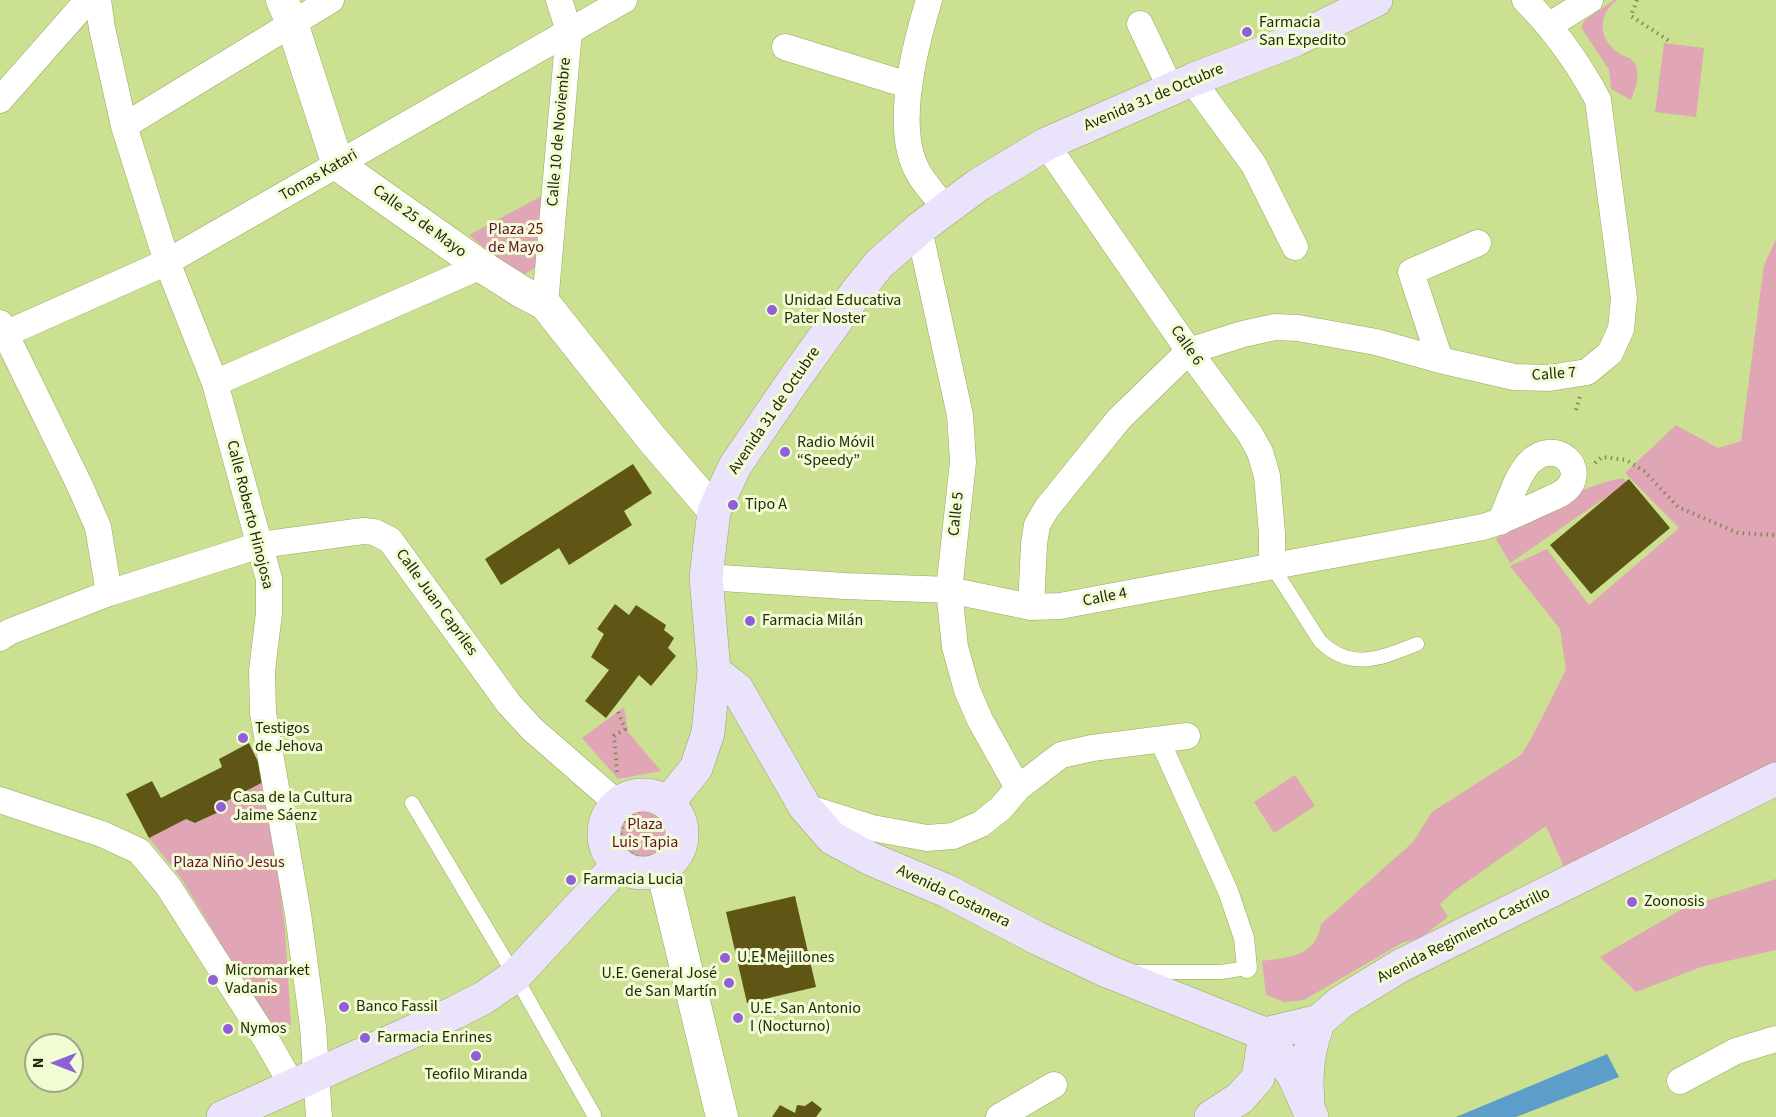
<!DOCTYPE html>
<html>
<head>
<meta charset="utf-8">
<style>
	body { margin:0 }
	#map { position:relative; width:1776px; height:1117px; overflow:hidden; background:#cce092; font-family:"Source Sans 3",sans-serif }
	canvas { display:block }
	.north { position:absolute; left:24px; top:1033px; width:60px; height:60px; box-sizing:border-box; background:#f1fcd5; border:2px solid #9fa883; border-radius:50%; rotate:270deg; font-size:16px; font-weight:700; line-height:24px; text-align:center; color:#232909 }
	.north::after { content:''; display:block; margin:auto; width:21px; height:27px; background:#915fd8; clip-path:polygon(50% 0,100% 100%,50% 72%,0 100%) }
</style>
</head>
<body>
<div id="map">
<canvas width="1776" height="1117"></canvas>
<div class="north">N</div>
</div>
<script>
const ctx = document.querySelector('canvas').getContext('2d');
ctx.lineJoin = 'round';
function paint(path, color) { ctx.fillStyle = color; ctx.fill(path, 'evenodd'); }
function strokePath(path, color, width, dash) { ctx.strokeStyle = color; ctx.lineWidth = width; ctx.lineCap = dash ? 'butt' : 'round'; ctx.setLineDash(dash || []); ctx.stroke(path); }
function write(font, color, halo, rows, align = 'center') {
  ctx.font = font + ' "Source Sans 3",sans-serif'; ctx.lineWidth = 6; ctx.setLineDash([]); ctx.textBaseline = 'middle'; ctx.strokeStyle = halo; ctx.fillStyle = color; for (const [text, x, y, turn = 0] of rows) {
    ctx.save(); ctx.translate(x, y); ctx.rotate((+turn || 0) * Math.PI / 180); ctx.textAlign = isNaN(turn) ? turn : align; if (halo) ctx.strokeText(text, 0, 0); ctx.fillText(text, 0, 0); ctx.restore();
  }
}
const green = new Path2D(`
	M 1614,0 L 1617,0 C 1597,15 1598,40 1620,54 C 1625,57 1632,57 1635,64 C 1641,75 1635,89 1631,100 L 1611,89 L 1609,70 L 1581,27 L 1585,20 Z
	M 1664,43 L 1704,48 L 1696,117 L 1655,112 Z
	M 547,193 L 540,265 L 523,275 L 496,257 L 469,235 Z
	M 1776,239 L 1776,769 L 1570,881 L 1546,826 L 1454,891 L 1440,904 L 1448,917 L 1420,938 L 1402,943 L 1304,1000 L 1284,1002 L 1266,995 L 1262,961 C 1289,957 1316,957 1321,924 L 1413,842 L 1432,812 L 1521,755 L 1532,737 L 1566,670 L 1560,629 L 1510,566 L 1547,549 L 1589,605 L 1679,528 L 1625,473 L 1676,425 L 1718,448 L 1741,441 L 1764,265 Z
	M 1623,478 L 1627,483 L 1510,563 L 1496,539 C 1536,514 1577,486 1623,478 Z
	M 624,707 L 628,732 L 661,771 L 618,779 L 582,738 Z
	M 1295,775 L 1315,806 L 1274,833 L 1254,802 Z
	M 267,780 L 285,930 L 291,1025 L 276,1028 L 260,1008 L 181,878 L 149,838 L 186,819 L 196,823 L 223,810 L 225,802 Z
	M621 834a24 24 0 1 1 48 0a24 24 0 1 1-48 0Z
	M 1776,879 L 1776,950 L 1701,967 L 1636,992 L 1600,957 L 1684,908 Z`);
const water = new Path2D(`
	M 1607,1054 L 1619,1077 L 1516,1117 L 1456,1117 Z`);
const building = new Path2D(`
	M 633,464 L 652,493 L 624,511 L 632,525 L 569,565 L 559,548 L 501,585 L 485,559 Z
	M 1629,479 L 1670,528 L 1591,594 L 1550,545 Z
	M 615,604 L 629,615 L 636,605 L 666,625 L 664,630 L 674,638 L 668,648 L 676,656 L 651,686 L 639,675 L 606,718 L 585,701 L 609,670 L 591,657 L 604,634 L 597,629 Z
	M 249,743 L 267,780 L 225,802 L 223,810 L 195,823 L 186,819 L 149,838 L 126,794 L 152,781 L 161,798 L 222,767 L 219,759 Z
	M 795,896 L 816,987 L 747,1003 L 726,912 Z
	M 812,1101 L 822,1109 L 816,1117 L 772,1117 L 780,1105 L 795,1113 L 797,1105 L 805,1106 Z`);
const path = new Path2D(`
	M 1637,0 L 1631,16 L 1671,42
	M 1576,410 L 1580,396
	M 1595,463 L 1602,457 L 1626,460 L 1644,471 L 1678,507 L 1738,533 L 1776,535
	M 617,772 L 614,736 L 625,729 L 618,712
	M621 834a24 24 0 1 1 48 0a24 24 0 1 1-48 0Z`);
const service = new Path2D(`
	M 1272,566 L 1320,641 C 1351,672 1381,658 1417,644
	M 412,803 L 515,976 L 594,1115
	M 1135,972 L 1221,972 L 1247,968`);
const pedestrian = new Path2D(`
	M 1159,739 L 1228,891 L 1244,938 L 1247,968`);
const minor = new Path2D(`
	M 98,0 L 102,28 L 124,126 L 167,262 L 215,383 L 269,579 L 269,613 L 262,671 L 263,713 L 298,914 L 313,1026 L 319,1117
	M 929,0 C 915,46 893,128 918,172 C 925,185 937,197 946,209
	M 1140,24 L 1171,89
	M 1550,25 L 1590,0
	M 785,47 L 908,85
	M 1192,80 L 1254,165 L 1295,247
	M 0,100 L 88,0
	M 124,126 L 331,0
	M 1046,144 L 1189,351 L 1250,434 L 1260,452 L 1267,476 L 1272,533 L 1272,566
	M 919,229 L 960,415 L 963,462 L 949,590 L 955,647 L 967,690 L 980,720 L 1018,788
	M 545,304 L 569,31 L 559,0
	M 0,323 L 80,486 L 98,527 L 109,593
	M 5,334 L 167,262 L 624,0
	M 1440,360 L 1411,272 L 1478,243
	M 215,383 L 481,266
	M 706,577 L 845,586 L 949,590 L 1031,607 L 1060,606 L 1483,527 C 1504,521 1523,511 1543,502 C 1549,499 1558,496 1563,492 C 1592,471 1556,434 1528,464 C 1515,479 1509,504 1500,522
	M 1031,607 L 1034,544 L 1037,525 L 1047,508 L 1119,419 L 1189,351 L 1243,334 L 1275,327 L 1298,328 L 1376,342 L 1440,360 L 1514,377 L 1549,378 L 1587,372 L 1610,353 L 1621,329 L 1624,298 L 1598,100 C 1578,62 1555,30 1525,0
	M 0,638 L 9,632 L 109,593 L 260,545 L 363,531 L 374,532 L 390,540 L 509,704 L 532,729 L 617,803
	M 0,800 L 102,834 L 139,851 L 168,886 L 267,1041 L 292,1085
	M 805,807 L 872,828 L 927,838 L 953,836 L 981,824 L 1001,808 L 1018,788 L 1061,755 L 1092,748 L 1187,736
	M 1680,1081 L 1736,1051 L 1776,1039
	M 999,1117 L 1054,1085`);
const tertiary = new Path2D(`
	M 282,0 L 292,23 L 338,165 L 481,266 L 522,292 L 545,304 L 652,439 L 714,511
	M 662,869 L 722,1117`);
const secondary = new Path2D(`
	M 714,671 L 737,689 L 805,807 L 832,838 L 871,859 L 947,891 L 1039,939 L 1107,971 L 1265,1034
	M604 834a39 39 0 1 1 78 0a39 39 0 1 1-78 0Z
	M 668,803 L 696,768 L 708,733 L 714,671 L 706,577 L 714,511 L 735,466 L 795,378 L 859,289 L 879,264 L 919,229 L 978,185 L 1046,144 L 1192,80 L 1295,40 L 1376,0
	M 1265,1034 L 1319,1021 L 1341,1002 L 1400,966 L 1776,779
	M 1265,1034 L 1294,1076 L 1312,1117
	M 1308,1099 C 1305,1072 1309,1046 1319,1021
	M 223,1117 L 456,1012 L 485,997 L 515,976 L 618,865
	M 1211,1117 L 1240,1098 L 1258,1078 L 1265,1034`);
const markers = [
	[1247,32,6,"#915fd8"],
	[772,310,6,"#915fd8"],
	[785,452,6,"#915fd8"],
	[733,505,6,"#915fd8"],
	[750,621,6,"#915fd8"],
	[243,738,6,"#915fd8"],
	[221,807,6,"#915fd8"],
	[571,880,6,"#915fd8"],
	[1632,902,6,"#915fd8"],
	[725,958,6,"#915fd8"],
	[213,980,6,"#915fd8"],
	[729,983,6,"#915fd8"],
	[344,1007,6,"#915fd8"],
	[738,1018,6,"#915fd8"],
	[228,1029,6,"#915fd8"],
	[365,1038,6,"#915fd8"],
	[476,1056,6,"#915fd8"]
];
const poiNames = [
	["Farmacia",1259,23],
	["San Expedito",1259,41],
	["Unidad Educativa",784,301],
	["Pater Noster",784,319],
	["Radio Móvil",797,443],
	["“Speedy”",797,461],
	["Tipo A",745,505],
	["Farmacia Milán",762,621],
	["Testigos",255,729],
	["de Jehova",255,747],
	["Casa de la Cultura",233,798],
	["Jaime Sáenz",233,816],
	["Farmacia Lucia",583,880],
	["Zoonosis",1644,902],
	["U.E. Mejillones",737,958],
	["Micromarket",225,971],
	["Vadanis",225,989],
	["U.E. General José",717,974,"right"],
	["de San Martín",717,992,"right"],
	["Banco Fassil",356,1007],
	["U.E. San Antonio",750,1009],
	["I (Nocturno)",750,1027],
	["Nymos",240,1029],
	["Farmacia Enrines",377,1038],
	["Teofilo Miranda",476,1075,"center"]
];
const streetNames = [
	["Avenida 31 de Octubre",1154,98,-23],
	["Calle 10 de Noviembre",560,132,-85],
	["Tomas Katari",319,176,-30],
	["Calle 25 de Mayo",419,222,36],
	["Calle 6",1186,346,55],
	["Calle 7",1554,375,-4],
	["Avenida 31 de Octubre",775,411,-56],
	["Calle 5",957,514,-84],
	["Calle Roberto Hinojosa",249,515,76],
	["Calle 4",1105,598,-11],
	["Calle Juan Capriles",436,603,54],
	["Avenida Costanera",953,897,26],
	["Avenida Regimiento Castrillo",1464,936,-27]
];
const parkNames = [
	["Plaza 25",516,230],
	["de Mayo",516,248],
	["Plaza",645,825],
	["Luis Tapia",645,843],
	["Plaza Niño Jesus",229,863]
];
paint(green, '#e0a6b6');
paint(water, '#5c9dc9');
paint(building, '#5f5515');
strokePath(service, '#97a85d', 15);
strokePath(pedestrian, '#97a85d', 21);
strokePath(minor, '#97a85d', 27);
strokePath(tertiary, '#97a85d', 33);
strokePath(secondary, '#97a85d', 34);
strokePath(path, '#7e8c53', 4, [1.5, 4.5]);
strokePath(service, '#fff', 14);
strokePath(pedestrian, '#fff', 20);
strokePath(minor, '#fff', 26);
strokePath(tertiary, '#fff', 32);
strokePath(secondary, '#ebe2fb', 33);
for (const [x, y, r, color] of markers) { const dot = new Path2D(); dot.arc(x, y, r, 0, 2 * Math.PI); ctx.fillStyle = color; ctx.fill(dot); strokePath(dot, '#f1fcd5', 2); }
write('16px', '#232909', '#f1fcd5', poiNames, 'left');
write('16px', '#232909', '#f1fcd5', streetNames);
write('16px', '#650d34', '#f1fcd5', parkNames);
</script>
</body>
</html>
